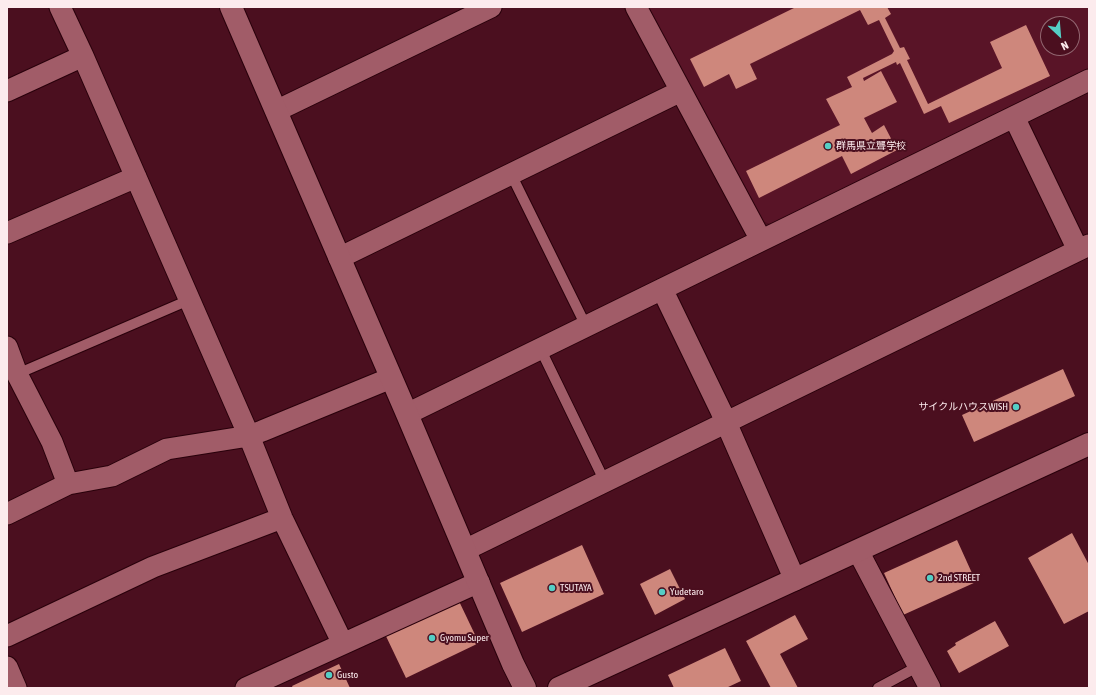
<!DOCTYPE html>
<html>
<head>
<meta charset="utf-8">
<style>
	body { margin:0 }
	#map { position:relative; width:1096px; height:695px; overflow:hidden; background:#4b0f1f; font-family:"Asap Condensed",sans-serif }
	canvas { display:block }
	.frame { position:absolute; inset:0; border:8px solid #fcebed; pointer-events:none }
	.north { position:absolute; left:1040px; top:16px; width:40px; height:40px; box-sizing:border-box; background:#4b0f1f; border:1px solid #926771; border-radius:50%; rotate:154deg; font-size:11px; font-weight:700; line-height:16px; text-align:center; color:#fcebed }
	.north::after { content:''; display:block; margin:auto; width:14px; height:18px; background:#55cec5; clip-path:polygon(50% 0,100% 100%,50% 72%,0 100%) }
</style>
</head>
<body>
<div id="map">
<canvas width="1096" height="695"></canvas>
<div class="frame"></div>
<div class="north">N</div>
</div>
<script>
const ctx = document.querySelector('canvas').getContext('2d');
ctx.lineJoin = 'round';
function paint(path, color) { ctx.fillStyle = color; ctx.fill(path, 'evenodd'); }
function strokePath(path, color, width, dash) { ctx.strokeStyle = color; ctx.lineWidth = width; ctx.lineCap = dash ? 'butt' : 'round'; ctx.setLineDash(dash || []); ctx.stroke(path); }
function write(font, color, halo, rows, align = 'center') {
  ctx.font = font + ' "Asap Condensed","Noto Sans JP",sans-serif'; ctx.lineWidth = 4; ctx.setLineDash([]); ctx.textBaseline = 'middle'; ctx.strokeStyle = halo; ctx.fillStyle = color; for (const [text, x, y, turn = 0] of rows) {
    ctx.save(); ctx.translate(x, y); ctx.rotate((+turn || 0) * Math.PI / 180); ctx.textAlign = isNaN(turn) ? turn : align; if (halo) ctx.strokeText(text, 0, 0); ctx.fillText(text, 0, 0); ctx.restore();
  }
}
const built = new Path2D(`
	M 647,7 L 1089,7 L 1089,71 L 773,225 L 762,221 ZM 1048,24 L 1072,24 L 1072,48 L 1048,48 Z`);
const building = new Path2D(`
	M 796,7 L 887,7 L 891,14 L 885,18 L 900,48 L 904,47 L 910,59 L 907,60 L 928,104 L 1002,68 L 990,42 L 1026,25 L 1050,76 L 949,123 L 941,106 L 924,114 L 900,63 L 897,65 L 896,62 L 863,78 L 864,81 L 881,71 L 897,102 L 864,118 L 872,133 L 884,125 L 897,150 L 851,174 L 842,156 L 759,198 L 746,171 L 840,125 L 826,99 L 852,87 L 847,77 L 892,54 L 894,51 L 879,20 L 868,25 L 860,10 L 750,64 L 757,79 L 736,89 L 729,74 L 704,87 L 690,59 Z
	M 1063,369 L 1075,396 L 974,442 L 962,415 Z
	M 1072,533 L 1089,565 L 1089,611 L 1064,624 L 1028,558 Z
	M 957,540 L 976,582 L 903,615 L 884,573 Z
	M 582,545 L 604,594 L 522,632 L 500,583 Z
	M 670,569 L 685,599 L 655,615 L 640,584 Z
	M 457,597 L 479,643 L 406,678 L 384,632 Z
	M 795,615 L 808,639 L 780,654 L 798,688 L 771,688 L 746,641 Z
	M 995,621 L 1009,646 L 959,673 L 947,651 L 956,645 L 955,643 Z
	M 725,648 L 741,681 L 726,688 L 674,688 L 668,675 Z
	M 339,664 L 350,688 L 293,688 L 292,686 Z`);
const lane = new Path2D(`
	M 511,174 L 586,326
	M 540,348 L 605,482
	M 17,374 L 189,300
	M 878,688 L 919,666`);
const street = new Path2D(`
	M 60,7 L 83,56 L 249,436 L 282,518 L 342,642
	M 636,7 L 761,240
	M 7,91 L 83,56
	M 276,111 L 491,7
	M 1014,117 L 1078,250
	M 7,233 L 136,177
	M 339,258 L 681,91
	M 662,289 L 721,411 L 795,580
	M 7,347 L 17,374 L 52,442 L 68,484
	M 407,414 L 1089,80
	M 7,514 L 68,484 L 112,476 L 167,449 L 249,436 L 262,431 L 391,378
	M 465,550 L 1089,245
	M 858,551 L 930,688
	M 7,636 L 153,567 L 282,518
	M 7,667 L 16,688
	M 246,688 L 479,582`);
const secondary = new Path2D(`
	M 231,7 L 407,414 L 513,664 L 525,688
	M 559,688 L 1089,444`);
const markers = [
	[828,146,4,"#55cec5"],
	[1016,407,4,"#55cec5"],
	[930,578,4,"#55cec5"],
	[552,588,4,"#55cec5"],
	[662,592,4,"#55cec5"],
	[432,638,4,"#55cec5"],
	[329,675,4,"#55cec5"]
];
const poiNames = [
	["群馬県立聾学校",836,146],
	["サイクルハウスWISH",1008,407,"right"],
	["2nd STREET",938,578],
	["TSUTAYA",560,588],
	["Yudetaro",670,592],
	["Gyomu Super",440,638],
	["Gusto",337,675]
];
paint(built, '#591427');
paint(building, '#ce877c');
strokePath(lane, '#29000b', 12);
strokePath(street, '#29000b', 23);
strokePath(secondary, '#29000b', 24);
strokePath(lane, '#a15c68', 10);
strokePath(street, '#a15c68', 21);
strokePath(secondary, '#a15c68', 22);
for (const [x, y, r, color] of markers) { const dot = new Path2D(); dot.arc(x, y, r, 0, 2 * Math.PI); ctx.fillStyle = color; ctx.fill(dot); strokePath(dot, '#4b0f1f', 1.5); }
write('10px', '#fcebed', '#4b0f1f', poiNames, 'left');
</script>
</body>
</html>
